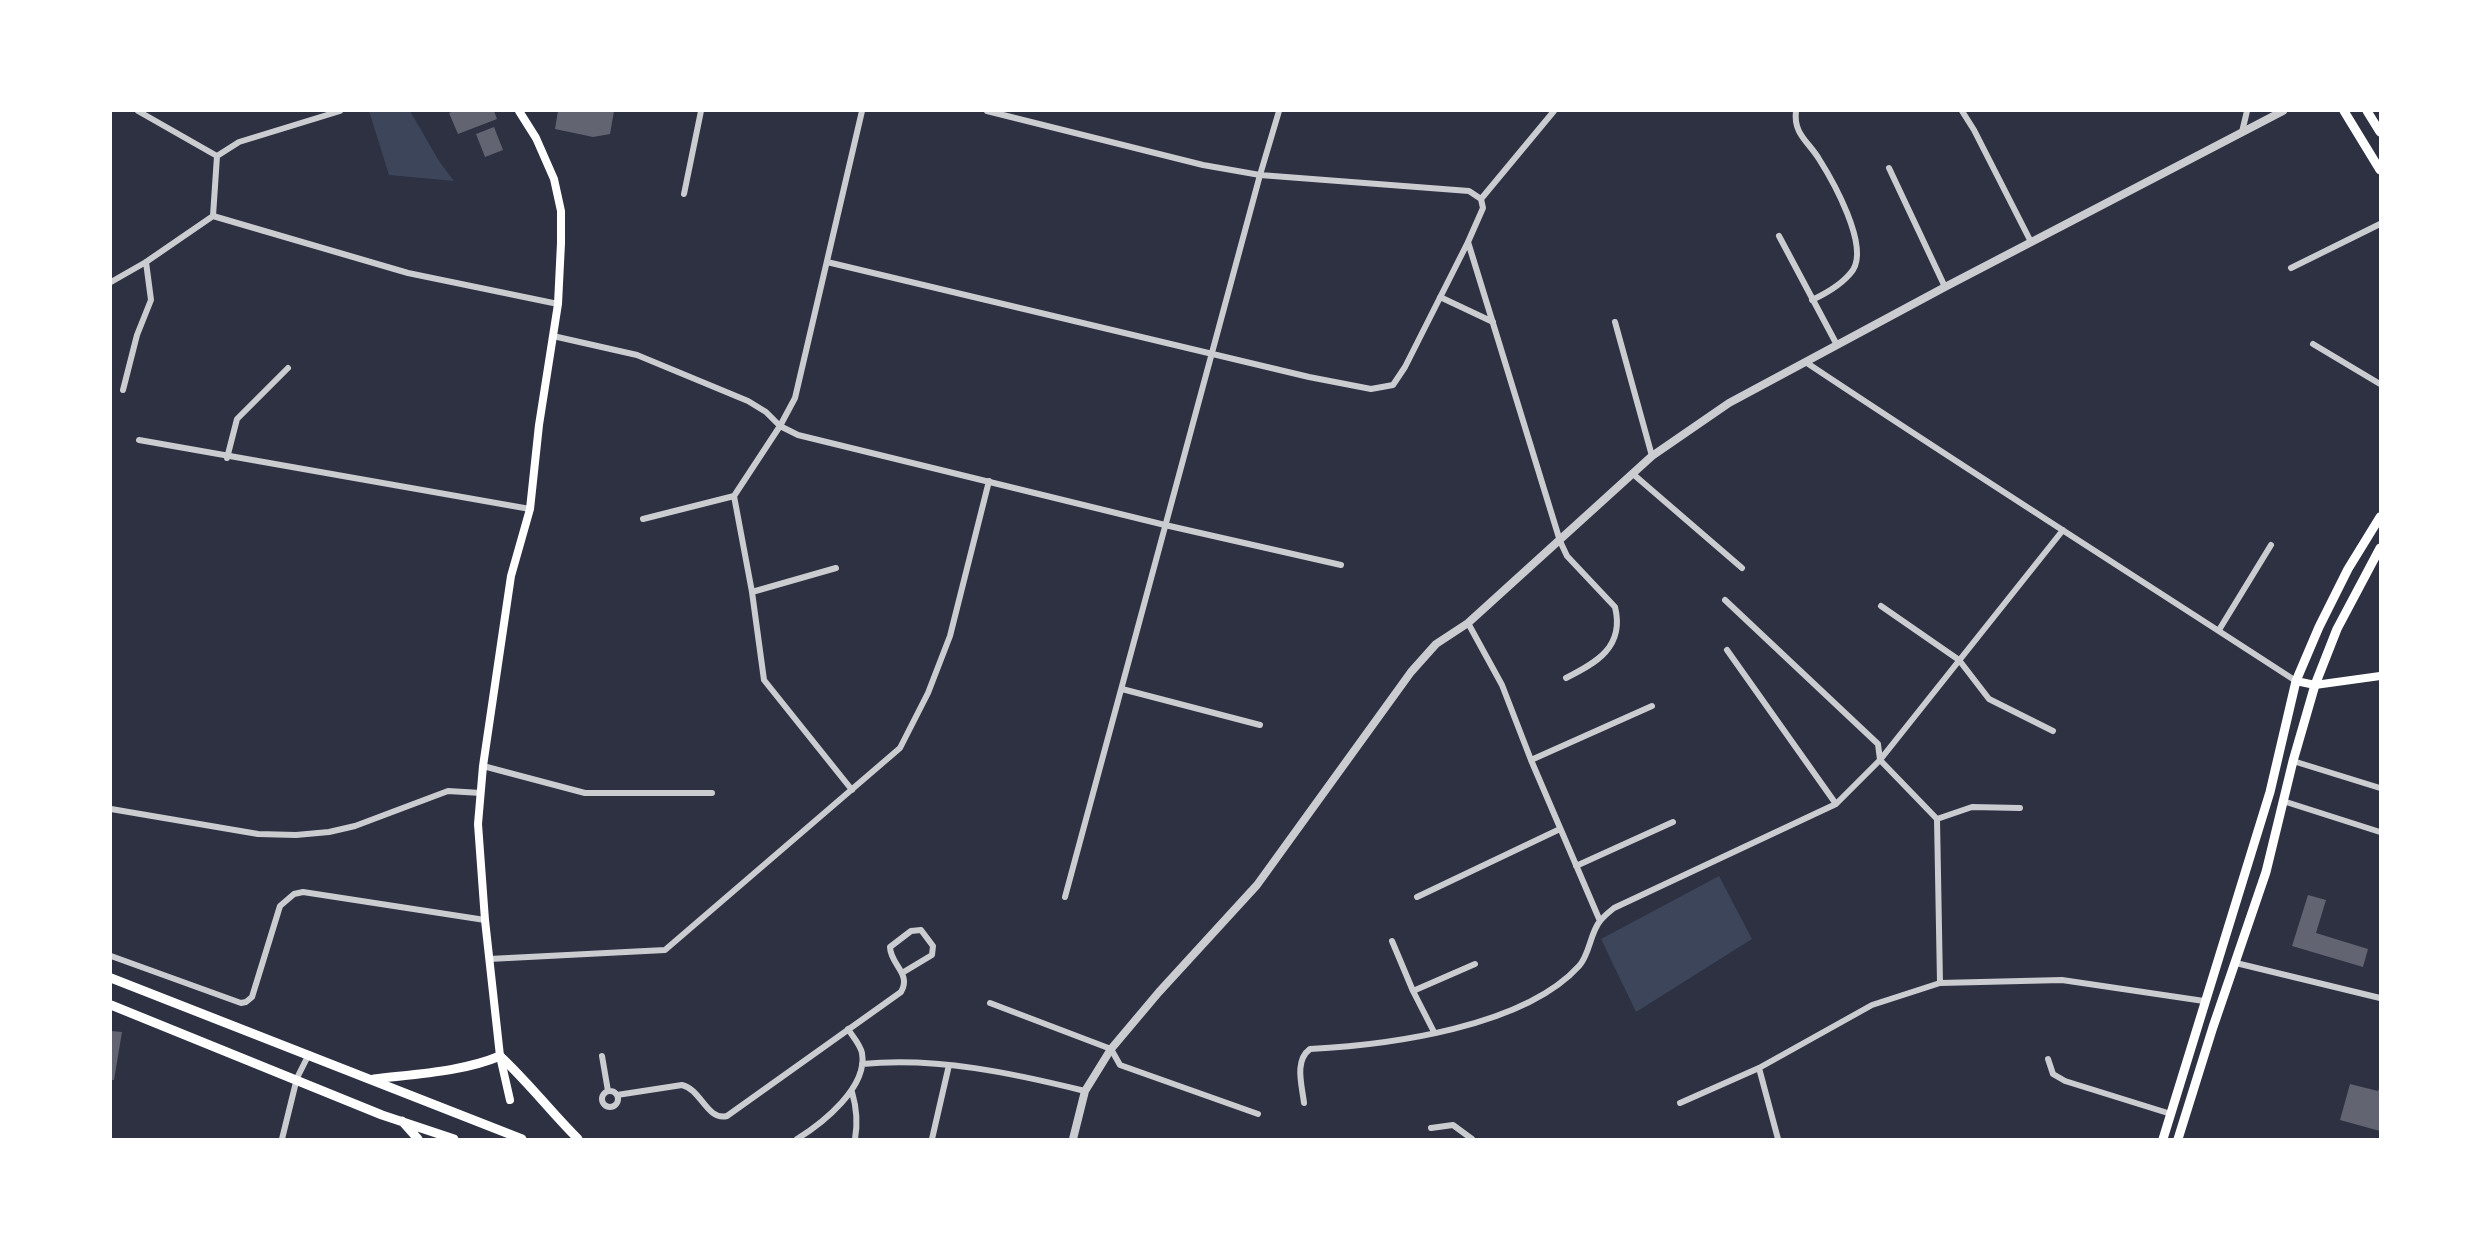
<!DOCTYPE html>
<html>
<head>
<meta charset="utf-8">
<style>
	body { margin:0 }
	#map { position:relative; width:2491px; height:1250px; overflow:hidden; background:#2d3142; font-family:Barlow,sans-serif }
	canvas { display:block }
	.frame { position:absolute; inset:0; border:112px solid #fff; pointer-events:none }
</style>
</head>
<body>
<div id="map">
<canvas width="2491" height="1250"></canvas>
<div class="frame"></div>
</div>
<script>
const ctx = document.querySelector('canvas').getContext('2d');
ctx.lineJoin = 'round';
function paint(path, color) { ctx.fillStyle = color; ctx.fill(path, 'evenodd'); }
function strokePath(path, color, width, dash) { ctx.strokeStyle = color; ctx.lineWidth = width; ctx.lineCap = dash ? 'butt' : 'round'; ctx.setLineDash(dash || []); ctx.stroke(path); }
const green = new Path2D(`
	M 369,111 L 410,111 L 439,161 L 454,181 L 389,175 Z
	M 1719,876 L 1752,939 L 1636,1012 L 1601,939 Z`);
const building = new Path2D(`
	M 454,111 L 494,111 L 497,119 L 458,134 L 449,113 Z
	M 558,111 L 614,111 L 610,134 L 593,137 L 555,129 Z
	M 494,127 L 503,150 L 485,157 L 476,134 Z
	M 2308,895 L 2326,900 L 2316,933 L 2368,949 L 2363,967 L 2292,946 Z
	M 111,1031 L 122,1032 L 114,1080 L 111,1080 Z
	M 2350,1084 L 2378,1091 L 2380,1086 L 2380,1131 L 2340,1120 Z`);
const minor = new Path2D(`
	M 138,111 L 217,156
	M 987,111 L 1203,165 L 1260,175 L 1469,191 L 1481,199
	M 1796,111 C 1793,134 1809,142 1819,159 C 1833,181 1869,245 1853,270 C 1843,284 1827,293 1812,300
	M 1962,111 L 1974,130 L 2031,242
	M 2242,132 L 2247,111
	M 217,156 L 239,142 L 340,111
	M 1889,168 L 1945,287
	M 684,194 L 701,111
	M 213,216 L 408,273 L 558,304
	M 213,216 L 217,156
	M 1779,236 L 1837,345
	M 1468,242 L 1560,541 L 1567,556 L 1615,607 C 1625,647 1596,663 1566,678
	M 827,262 L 1309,377 L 1371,389 L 1393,385 L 1405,367 L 1468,242 L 1483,208 L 1481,199 L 1554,111
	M 2291,268 L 2380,224
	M 111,282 L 146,262 L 213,216
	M 1440,297 L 1493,322
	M 1615,322 L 1652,456
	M 553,336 L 637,355 L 748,401 L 766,412 L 780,426 L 798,435 L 1165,525 L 1341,565
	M 2313,344 L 2380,384
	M 1807,363 C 1969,471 2133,575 2296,681
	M 123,390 L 137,335 L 151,300 L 146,262
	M 139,440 L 530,509
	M 227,458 L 237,419 L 288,368
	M 1633,474 L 1742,568
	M 643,519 L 734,496
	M 752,592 L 836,568
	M 1725,600 L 1878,744 L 1880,760 L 1937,819 L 1940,983
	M 1881,606 L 1959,660 L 1989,699 L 2053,731
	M 1468,623 L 1502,685 L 1531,760 L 1600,921
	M 2219,630 L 2271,545
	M 1727,650 L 1836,804
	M 1122,689 L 1260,725
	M 1531,760 L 1652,706
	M 2293,761 L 2380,788
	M 483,766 L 585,793 L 712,793
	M 852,790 L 764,680 L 752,592 L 734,496 L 780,426 L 795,398 L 862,111
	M 2283,801 L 2380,832
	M 111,809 L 258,834 L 296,835 L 329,832 L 355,826 L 448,791 L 481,793
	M 1937,819 L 1972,807 L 2020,808
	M 1576,866 L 1673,822
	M 1065,897 L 1260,175 L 1279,111
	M 1417,897 L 1560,829
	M 1392,941 L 1413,991 L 1434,1032
	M 111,956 L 241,1003 L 246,1002 L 252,997 L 280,906 L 294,894 L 303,892 L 485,920
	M 489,959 L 665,950 L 900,748 L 928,693 L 950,636 L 989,481
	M 2236,963 L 2380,998
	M 1413,991 L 1475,964
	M 990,1003 L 1111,1049 L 1120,1065 L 1258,1114
	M 602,1056 L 608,1091
	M 2048,1059 L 2053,1074 L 2065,1081 L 2171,1114
	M 862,1064 C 938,1057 1012,1073 1085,1091
	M 1759,1068 L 1778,1139
	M602 1099a8 8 0 1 1 16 0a8 8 0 1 1-16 0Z
	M 852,1092 C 857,1109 858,1122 855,1139
	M 617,1095 L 682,1085 C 701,1089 707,1121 727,1116 L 901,992 C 912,974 890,964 890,947 L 911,931 L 921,930 L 933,946 L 932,955 L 902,973
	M 1304,1103 C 1302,1085 1294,1061 1310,1049 C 1389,1045 1524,1027 1579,966 C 1590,954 1590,933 1600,921 C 1604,916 1609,912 1614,908 L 1836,804 L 1880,760 L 2063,530
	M 1680,1103 L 1759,1068 L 1872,1005 L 1940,983 L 2062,980 L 2204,1001
	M 1431,1128 L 1453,1125 L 1472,1139
	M 282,1139 L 297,1078 L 309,1054
	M 797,1139 C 823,1123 868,1087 862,1053 C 860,1044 853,1037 848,1029
	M 932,1139 L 949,1065`);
const tertiary = new Path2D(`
	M 1073,1139 L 1085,1091 L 1111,1049 L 1159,992 L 1257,885 L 1411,672 L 1436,644 L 1468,623 L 1652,456 L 1729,403 L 1945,287 L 2283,111`);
const secondary = new Path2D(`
	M 2296,681 L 2315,685 L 2380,676
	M 510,1100 L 500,1056 L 485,920 L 478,824 L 483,766 L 511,576 L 530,509 L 539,425 L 558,304 L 561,243 L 561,211 L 554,179 L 536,138 L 519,111`);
const primary = new Path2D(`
	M 2344,111 L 2380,170
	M 2367,111 L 2380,132
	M 2163,1139 L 2270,792 L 2296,681 L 2319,627 L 2348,569 L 2380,517
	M 2178,1139 L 2213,1027 L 2266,872 L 2293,761 L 2315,685 L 2337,629 L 2380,548`);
const trunk = new Path2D(`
	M 111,978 L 522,1139
	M 111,1005 L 382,1115 L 454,1139
	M 374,1079 C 415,1074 462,1072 500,1056 C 529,1083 550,1111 578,1139
	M 402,1121 L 418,1139`);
paint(green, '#3c4559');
paint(building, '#626471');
strokePath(minor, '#caccd0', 6);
strokePath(tertiary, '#caccd0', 8);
strokePath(secondary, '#fff', 8);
strokePath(primary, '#fff', 9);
strokePath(trunk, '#fff', 9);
</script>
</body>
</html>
